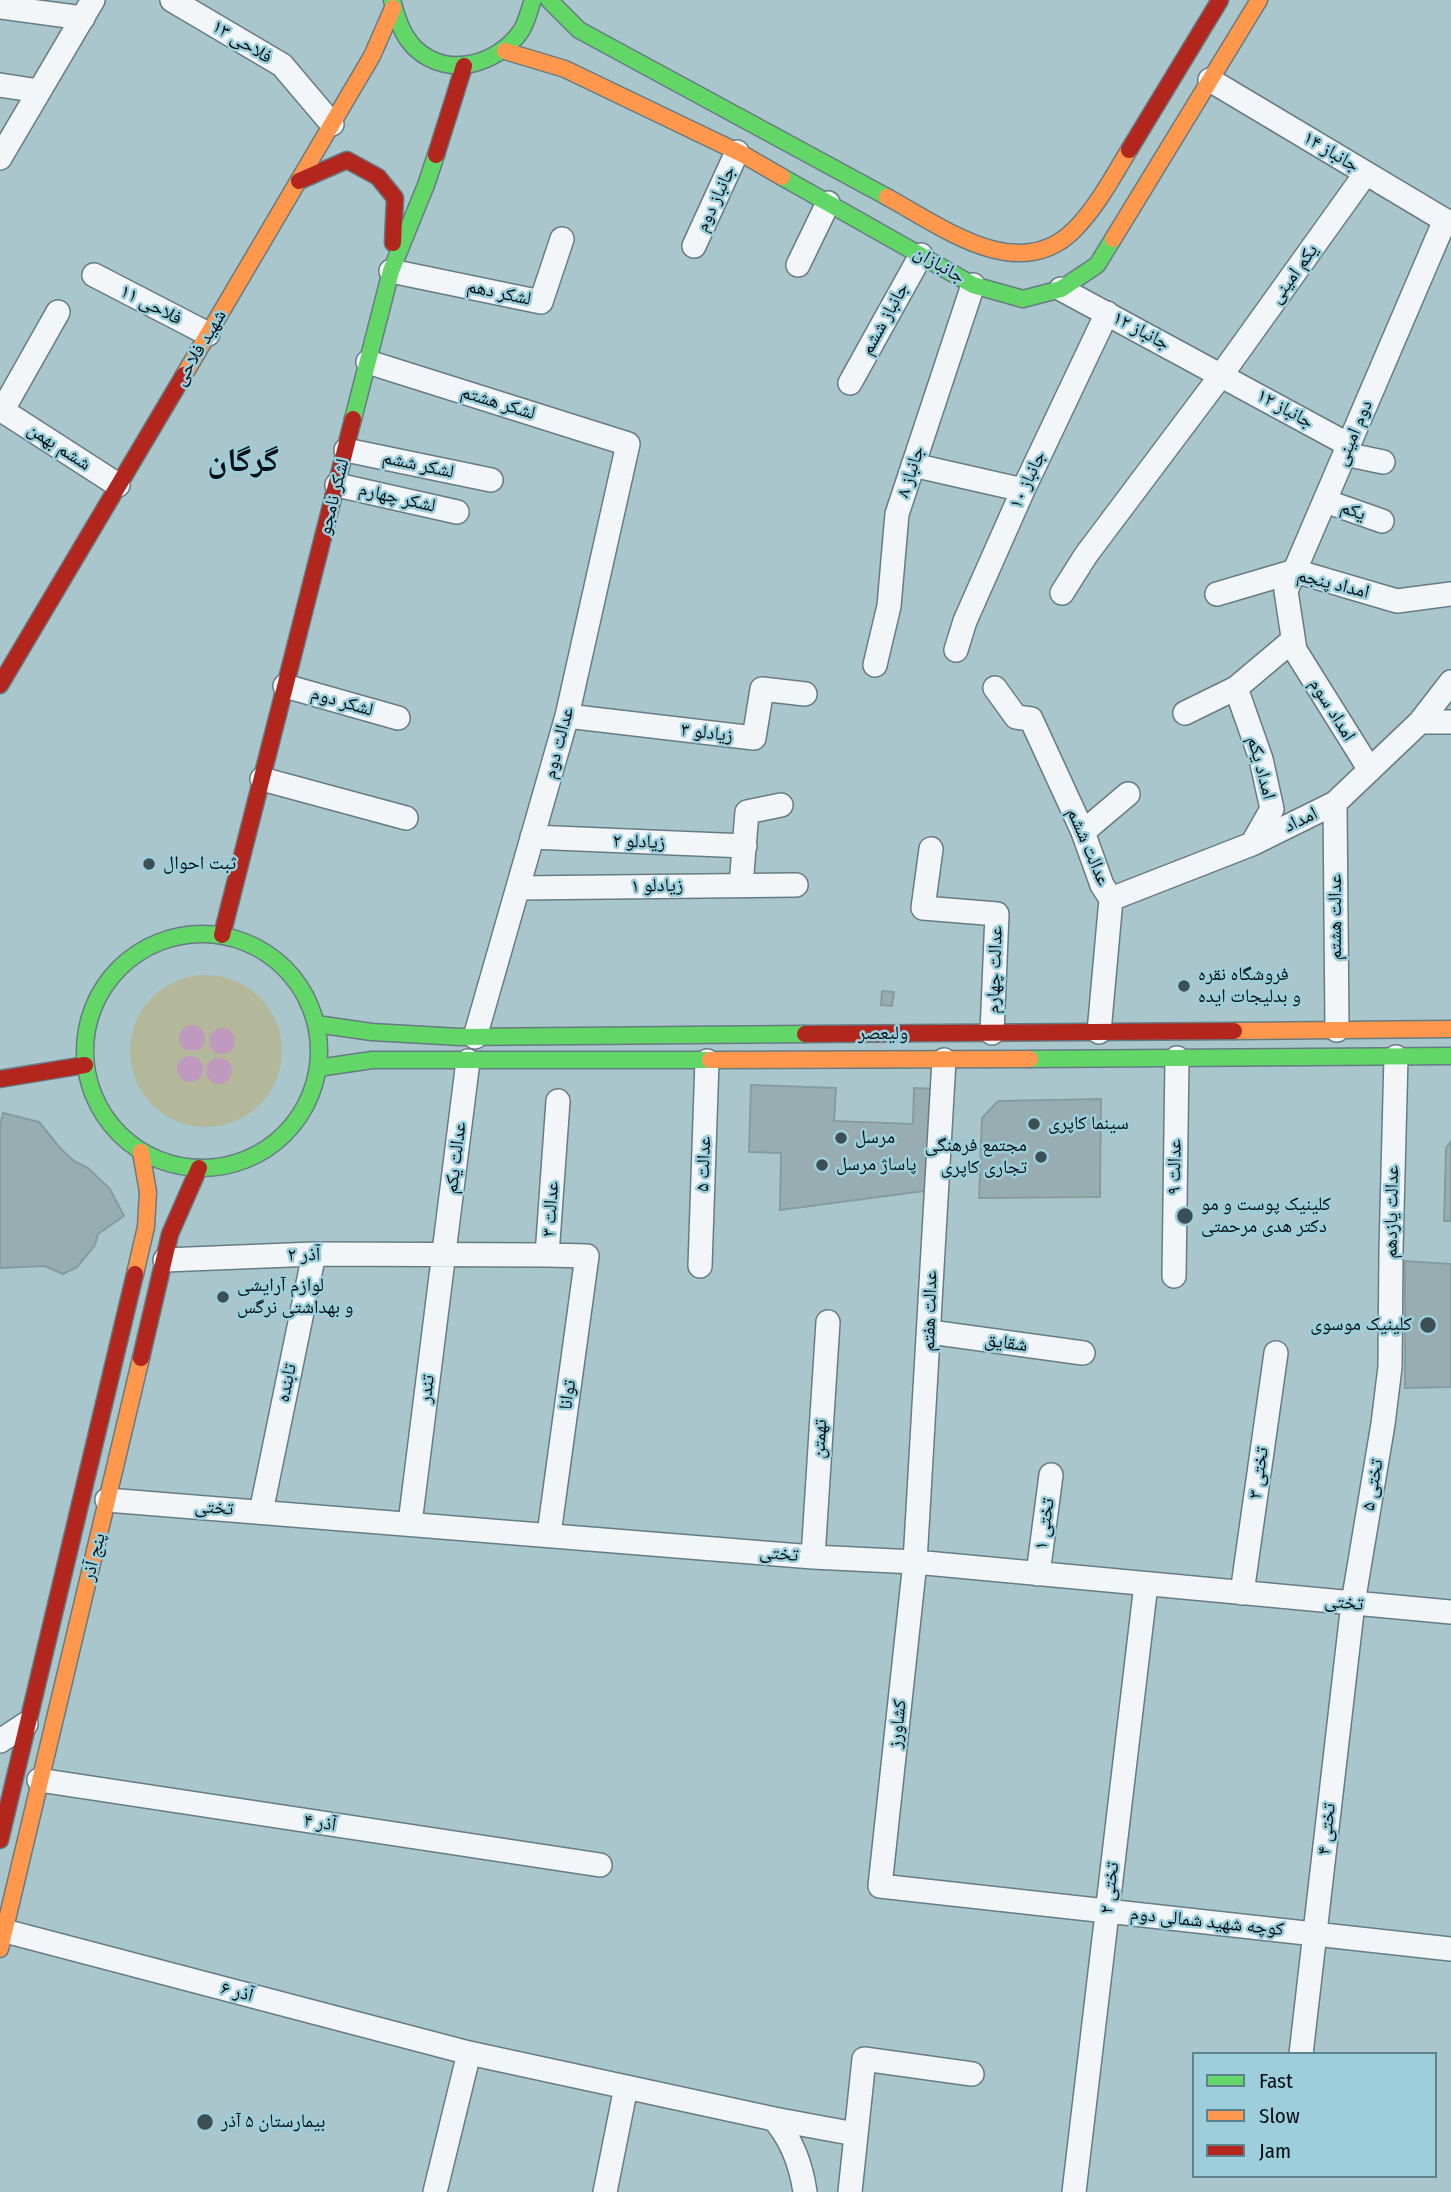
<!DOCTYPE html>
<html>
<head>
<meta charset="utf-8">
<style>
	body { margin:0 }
	#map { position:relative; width:1451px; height:2192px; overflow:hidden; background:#aac6cd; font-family:"Fira Sans Condensed",sans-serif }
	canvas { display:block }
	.legend { position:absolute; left:1192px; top:2052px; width:245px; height:126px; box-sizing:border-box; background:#9ccedb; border:2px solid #5e828b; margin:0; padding:9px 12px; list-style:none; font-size:21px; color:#000f13 }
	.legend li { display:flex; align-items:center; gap:14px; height:35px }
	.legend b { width:35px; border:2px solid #5e828b }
</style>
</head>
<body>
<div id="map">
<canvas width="1451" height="2192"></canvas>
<ul class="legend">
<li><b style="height:9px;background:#63d668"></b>Fast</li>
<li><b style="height:9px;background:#ff974d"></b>Slow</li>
<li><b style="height:9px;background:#b3261e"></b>Jam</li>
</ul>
</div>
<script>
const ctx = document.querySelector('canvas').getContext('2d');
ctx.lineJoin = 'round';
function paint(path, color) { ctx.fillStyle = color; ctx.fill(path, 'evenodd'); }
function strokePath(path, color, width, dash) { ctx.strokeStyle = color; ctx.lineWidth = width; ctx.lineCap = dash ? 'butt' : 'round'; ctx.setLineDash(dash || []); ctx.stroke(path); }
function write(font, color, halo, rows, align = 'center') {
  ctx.font = font + ' "Fira Sans Condensed","Noto Naskh Arabic",sans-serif'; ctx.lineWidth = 5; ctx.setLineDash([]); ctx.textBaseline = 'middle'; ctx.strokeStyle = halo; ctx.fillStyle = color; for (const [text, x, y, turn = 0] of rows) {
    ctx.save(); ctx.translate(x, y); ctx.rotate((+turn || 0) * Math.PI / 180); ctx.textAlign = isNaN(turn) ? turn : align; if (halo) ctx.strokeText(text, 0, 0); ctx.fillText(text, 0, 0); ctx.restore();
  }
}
const green = new Path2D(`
	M130 1051a76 76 0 1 1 152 0a76 76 0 1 1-152 0Z`);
const water = new Path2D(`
	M179 1038a13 13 0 1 1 26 0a13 13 0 1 1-26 0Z
	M209 1041a13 13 0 1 1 26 0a13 13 0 1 1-26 0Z
	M177 1069a13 13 0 1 1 26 0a13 13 0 1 1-26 0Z
	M206 1071a13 13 0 1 1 26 0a13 13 0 1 1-26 0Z`);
const building = new Path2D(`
	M 882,991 L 894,992 L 892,1006 L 881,1005 Z
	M 751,1085 L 836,1088 L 834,1121 L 913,1124 L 914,1088 L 935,1089 L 932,1190 L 780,1210 L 781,1153 L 749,1152 Z
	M 1101,1099 L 1100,1197 L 979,1198 L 982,1118 L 998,1101 Z
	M 3,1113 L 39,1122 L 61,1149 L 74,1161 L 88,1168 L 110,1189 L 124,1216 L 98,1234 L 95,1245 L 77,1267 L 63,1274 L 45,1266 L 0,1268 L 0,1125 Z
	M 1451,1141 L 1451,1221 L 1444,1221 L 1446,1148 Z
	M 1405,1261 L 1451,1264 L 1451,1387 L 1405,1388 Z`);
const street = new Path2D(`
	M 172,0 L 282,65 L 332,124
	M 0,7 L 83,18
	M 1210,80 L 1451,224
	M 0,85 L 39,91
	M 0,158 L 93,0
	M 694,246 L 737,152
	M 798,265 L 828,203
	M 391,271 L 541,302 L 562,239
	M 94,275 L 208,334
	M 1061,289 L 1349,445
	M 368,362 L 628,444 L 567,716 L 475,1037
	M 850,383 L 921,255
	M 0,409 L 118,485
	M 2,411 L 58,312
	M 346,450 L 491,480
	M 1345,454 L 1383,462
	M 913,465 L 1023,490
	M 337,485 L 457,512
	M 1325,501 L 1382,521
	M 1062,593 L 1086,555 L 1222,374 L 1366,173
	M 1217,594 L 1295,571 L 1397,601 L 1451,594
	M 956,650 L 965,621 L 1023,490 L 1107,313
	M 875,665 L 889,606 L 897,514 L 973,285
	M 285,686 L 398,718
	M 995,688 L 1016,717 L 1031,719 L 1083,832 L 1102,885 L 1111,899 L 1099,1032
	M 1236,688 L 1261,759 L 1272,809 L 1252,844
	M 1185,713 L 1236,688 L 1293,640
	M 567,716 L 754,738 L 762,689 L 805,694
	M 1420,722 L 1451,722
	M 1370,770 L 1295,650 L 1286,591 L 1445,220
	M 262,779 L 406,818
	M 1335,803 L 1337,1030
	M 1083,832 L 1128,794
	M 532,837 L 745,846
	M 931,849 L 923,908 L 997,914 L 992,1033
	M 741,885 L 747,812 L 781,805
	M 518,888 L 796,885
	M 1111,899 L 1252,844 L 1335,803 L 1420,722 L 1451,682
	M 944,1060 L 915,1562 L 880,1886 L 1451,1949
	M 547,1255 L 587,1256 L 549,1534
	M 165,1260 L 314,1254 L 547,1255 L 558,1101
	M 700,1266 L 707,1061
	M 1174,1276 L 1177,1058
	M 930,1332 L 1083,1353
	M 107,1500 L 813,1557 L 915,1562 L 1451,1612
	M 261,1512 L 314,1254
	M 410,1523 L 468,1061
	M 813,1557 L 828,1322
	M 1038,1574 L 1051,1475
	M 1242,1593 L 1276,1353
	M 0,1741 L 26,1724
	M 39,1780 L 600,1865
	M 5,1931 L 469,2053 L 774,2119 C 792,2140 801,2164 805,2192
	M 1301,2054 L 1353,1603 L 1383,1424 L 1390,1367 L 1391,1250 L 1396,1057
	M 774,2119 L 855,2134
	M 435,2192 L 469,2053
	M 605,2192 L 626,2087
	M 850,2192 L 864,2059 L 972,2074
	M 1074,2192 L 1146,1584`);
const fast = new Path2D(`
	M 392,0 C 397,18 402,36 416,49 C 449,79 498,64 521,31 C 527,22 529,10 533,0
	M 549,0 L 579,30 L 887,197
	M 782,177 L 973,285 L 1023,299 L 1061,289 L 1097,265 L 1113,239
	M 353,419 L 391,271 L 426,185 L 436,155
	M85 1051a117 117 0 1 1 234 0a117 117 0 1 1-234 0Z
	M 316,1024 L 372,1032 L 460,1037 L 805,1034
	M 1030,1059 L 1451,1056
	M 318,1068 L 372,1060 L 710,1060`);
const slow = new Path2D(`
	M 505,51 L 565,69 L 744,155 L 782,177
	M 887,197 C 941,226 1018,286 1074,230 C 1096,208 1113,177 1129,150
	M 1113,239 L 1259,0
	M 184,375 L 372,56 L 393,8
	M 1234,1031 L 1451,1029
	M 710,1060 L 1030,1059
	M 135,1274 L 146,1227 L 148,1192 L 141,1152
	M 0,1949 L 141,1358`);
const jam = new Path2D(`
	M 1129,150 L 1220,0
	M 436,155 L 464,66
	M 299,181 L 347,160 L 378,177 L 395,198 L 393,243
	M 0,685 L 184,375
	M 222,935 L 353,419
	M 805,1034 L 1234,1031
	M 0,1079 L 85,1065
	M 141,1358 L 170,1234 L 199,1168
	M 0,1840 L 135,1274`);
const markers = [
	[149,864,7,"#3b4f54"],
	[1184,986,7,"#3b4f54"],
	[1034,1124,7,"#3b4f54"],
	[841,1138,7,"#3b4f54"],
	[1041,1157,7,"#3b4f54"],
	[822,1165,7,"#3b4f54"],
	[1185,1216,9,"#3b4f54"],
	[223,1297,7,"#3b4f54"],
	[1428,1325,9,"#3b4f54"],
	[205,2122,9,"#3b4f54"]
];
const streetNames = [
	["۱۳ فلاحی",242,42,31],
	["جانباز ۱۴",1331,152,31],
	["جانباز دوم",716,199,-65],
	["جانبازان",939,265,30],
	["یکم امینی",1294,274,-54],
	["لشکر دهم",499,293,12],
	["۱۱ فلاحی",151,305,27],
	["جانباز ششم",885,319,-61],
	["۱۲ جانباز",1141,331,28],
	["شهید فلاحی",200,348,-59],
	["لشکر هشتم",498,403,17],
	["جانباز ۱۲",1285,409,29],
	["دوم امینی",1354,433,-67],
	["ششم بهمن",59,447,33],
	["لشکر ششم",418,465,12],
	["جانباز ۸",911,472,-72],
	["۱۰ جانباز",1028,480,-65],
	["لشکر نامجو",334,497,-76],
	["لشکر چهارم",397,498,13],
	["یکم",1353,511,20],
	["امداد پنجم",1333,584,14],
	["لشکر دوم",342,702,16],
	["امداد سوم",1332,710,58],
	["زیادلو ۳",707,733,7],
	["عدالت دوم",559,743,-75],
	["امداد یکم",1261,768,75],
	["امداد",1301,820,-26],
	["زیادلو ۲",639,842,2],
	["عدالت ششم",1088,847,67],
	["زیادلو ۱",657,886,-1],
	["عدالت هشتم",1336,917,-90],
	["عدالت چهارم",995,970,-88],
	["ولیعصر",883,1034],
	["عدالت یکم",456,1158,-83],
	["عدالت ۵",704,1164,-88],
	["عدالت ۹",1175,1167,-89],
	["عدالت ۳",551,1209,-86],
	["عدالت یازدهم",1392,1212,-89],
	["۲ آذر",304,1255,-2],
	["عدالت هفتم",930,1311,-88],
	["شقایق",1006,1343,8],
	["تابنده",287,1383,-78],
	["تندر",427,1389,-83],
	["توانا",568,1395,-82],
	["تهمتن",820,1439,-87],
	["تختی ۳",1259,1473,-82],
	["۵ تختی",1373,1485,-80],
	["تختی",214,1508,4],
	["۱ تختی",1045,1524,-82],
	["تختی",779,1554,5],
	["پنج آذر",94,1557,-76],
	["تختی",1344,1603,5],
	["کشاورز",898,1724,-84],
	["آذر ۴",320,1823,9],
	["تختی ۴",1327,1829,-84],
	["تختی ۲",1110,1888,-83],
	["کوچه شهید شمالی دوم",1207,1922,6],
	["آذر ۶",237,1992,15]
];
const poiNames = [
	["ثبت احوال",163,864],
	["فروشگاه نقره",1198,975],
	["و بدلیجات ایده",1198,997],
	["سینما کاپری",1048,1124],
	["مرسل",855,1138],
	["مجتمع فرهنگی",1027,1146,"right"],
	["تجاری کاپری",1027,1168,"right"],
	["پاساژ مرسل",836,1165],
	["کلینیک پوست و مو",1201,1205],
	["دکتر هدی مرحمتی",1201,1227],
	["لوازم آرایشی",237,1286],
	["و بهداشتی نرگس",237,1308],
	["کلینیک موسوی",1412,1325,"right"],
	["بیمارستان ۵ آذر",221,2122]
];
const townNames = [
	["گرگان",243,462]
];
paint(green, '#b3b89b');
paint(water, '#bf9abe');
paint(building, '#98adb1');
strokePath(building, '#869c9f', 2);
strokePath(street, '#667c82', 26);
strokePath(fast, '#667c82', 19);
strokePath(slow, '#667c82', 19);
strokePath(jam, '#667c82', 19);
strokePath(street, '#f2f6f8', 23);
strokePath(fast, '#63d668', 16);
strokePath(slow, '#ff974d', 16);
strokePath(jam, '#b3261e', 16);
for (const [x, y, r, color] of markers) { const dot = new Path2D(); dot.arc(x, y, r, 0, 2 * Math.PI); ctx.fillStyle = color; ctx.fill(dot); strokePath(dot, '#9ccedb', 2.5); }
write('19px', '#000f13', '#9ccedb', streetNames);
write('19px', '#000f13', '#9ccedb', poiNames, 'left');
write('bold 33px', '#000f13', '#9ccedb', townNames);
</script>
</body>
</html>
